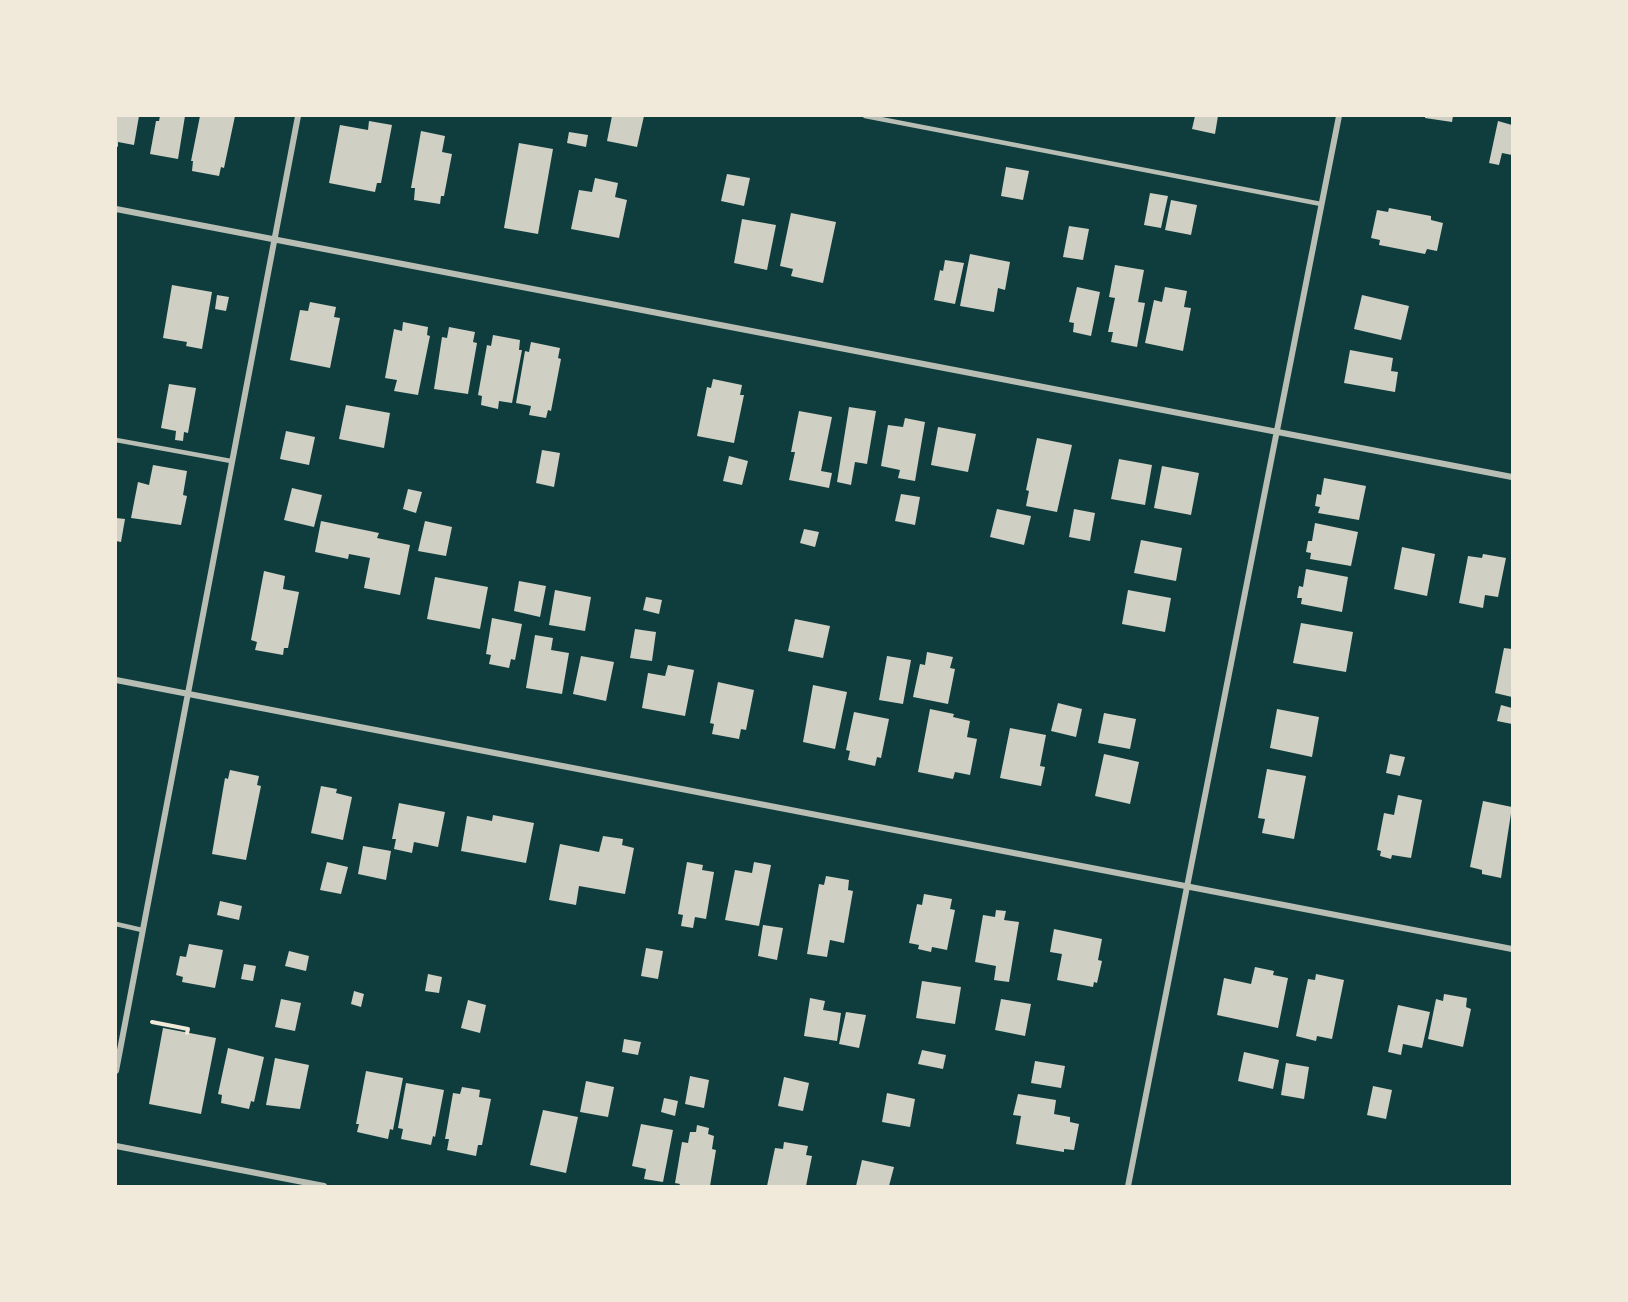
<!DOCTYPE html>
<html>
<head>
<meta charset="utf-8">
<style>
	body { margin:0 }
	#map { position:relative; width:1628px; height:1302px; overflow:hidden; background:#0f3d3e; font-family:Literata,serif }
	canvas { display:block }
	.frame { position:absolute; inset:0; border:117px solid #f1e9da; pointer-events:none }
</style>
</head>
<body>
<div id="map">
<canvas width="1628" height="1302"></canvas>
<div class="frame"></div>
</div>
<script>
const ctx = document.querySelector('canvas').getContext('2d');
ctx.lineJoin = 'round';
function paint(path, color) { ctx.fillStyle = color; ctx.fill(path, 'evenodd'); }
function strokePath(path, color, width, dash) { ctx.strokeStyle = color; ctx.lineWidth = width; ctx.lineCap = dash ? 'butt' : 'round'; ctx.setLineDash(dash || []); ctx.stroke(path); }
const building = new Path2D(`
	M 116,116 L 139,116 L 134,145 L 118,142 L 118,147 L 116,146 Z
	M 160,116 L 185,116 L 178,159 L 150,154 L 156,121 L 159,121 Z
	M 200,116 L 235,116 L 224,168 L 221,167 L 219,176 L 192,171 L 193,161 L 191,161 Z
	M 612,116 L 644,116 L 637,147 L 607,141 Z
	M 1195,116 L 1218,116 L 1215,134 L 1192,129 Z
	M 1425,116 L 1453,116 L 1452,122 L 1425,118 Z
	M 369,121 L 392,125 L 381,183 L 377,183 L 375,192 L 329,183 L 340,125 L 368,130 Z
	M 1498,121 L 1512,125 L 1512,155 L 1502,153 L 1499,165 L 1489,163 Z
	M 421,131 L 445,136 L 442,152 L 452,154 L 444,196 L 441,196 L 440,204 L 414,200 L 415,188 L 411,188 Z
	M 569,132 L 588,135 L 586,147 L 567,143 Z
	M 519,143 L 553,149 L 538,234 L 504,228 Z
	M 1006,167 L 1029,171 L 1023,200 L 1001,196 Z
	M 727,174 L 750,178 L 744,206 L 721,201 Z
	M 595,178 L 618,183 L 615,197 L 627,200 L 619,238 L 571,229 L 579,190 L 592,192 Z
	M 1150,193 L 1168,196 L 1161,228 L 1144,225 Z
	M 1171,200 L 1197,205 L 1191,235 L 1165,230 Z
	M 1389,208 L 1431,216 L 1431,220 L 1443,223 L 1437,251 L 1427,249 L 1425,254 L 1379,245 L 1380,240 L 1371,238 L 1377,210 L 1388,212 Z
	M 791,213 L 836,222 L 823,283 L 791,276 L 793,269 L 780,266 Z
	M 742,219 L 776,225 L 767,270 L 734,263 Z
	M 1069,226 L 1089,229 L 1083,260 L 1063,257 Z
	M 970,254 L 1010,262 L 1005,290 L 998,288 L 994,312 L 960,306 Z
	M 945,260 L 964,263 L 955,304 L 934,300 L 940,270 L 943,271 Z
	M 1115,265 L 1144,270 L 1138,302 L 1145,303 L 1137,347 L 1111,342 L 1113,332 L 1108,332 L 1115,298 L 1109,297 Z
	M 172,285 L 212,292 L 202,349 L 186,346 L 187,342 L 163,338 Z
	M 1077,287 L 1100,292 L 1091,336 L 1073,332 L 1074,323 L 1069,322 Z
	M 1165,287 L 1187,291 L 1184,307 L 1191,308 L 1183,351 L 1145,343 L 1154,300 L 1162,302 Z
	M 217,295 L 229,297 L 226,311 L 215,309 Z
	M 1362,295 L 1409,306 L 1401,340 L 1354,329 Z
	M 310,302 L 336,307 L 334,317 L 340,318 L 330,368 L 290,360 L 300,310 L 308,311 Z
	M 403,322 L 428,327 L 427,335 L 430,336 L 418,395 L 394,391 L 397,380 L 385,378 L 394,329 L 402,331 Z
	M 449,327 L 475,332 L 473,342 L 477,343 L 468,394 L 434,389 L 442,337 L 447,338 Z
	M 493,335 L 520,340 L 519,350 L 522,350 L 512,403 L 499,401 L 498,409 L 481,405 L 482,396 L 478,395 L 487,345 L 491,346 Z
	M 531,342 L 560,348 L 558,358 L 561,359 L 551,411 L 548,410 L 546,418 L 529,415 L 531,406 L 516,403 L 525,351 L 529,352 Z
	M 1350,350 L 1393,358 L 1391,371 L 1398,372 L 1395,392 L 1344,383 Z
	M 713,379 L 742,385 L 740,395 L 744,395 L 734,443 L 697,436 L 707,387 L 711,388 Z
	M 169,384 L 196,388 L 188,433 L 184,432 L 183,441 L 175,440 L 176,431 L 161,428 Z
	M 346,405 L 390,413 L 384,448 L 339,439 Z
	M 849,407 L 876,411 L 867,464 L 855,462 L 851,485 L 837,482 Z
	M 799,411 L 832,417 L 821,471 L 832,473 L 829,488 L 789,480 L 795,452 L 791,452 Z
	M 905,418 L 925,422 L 915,481 L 898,478 L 900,470 L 881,466 L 888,425 L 903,427 Z
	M 938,427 L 976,434 L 968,472 L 931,465 Z
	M 286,431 L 315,437 L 309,465 L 280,459 Z
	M 1037,438 L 1072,445 L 1057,512 L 1026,506 L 1029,491 L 1026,490 Z
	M 542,450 L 560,453 L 554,487 L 536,483 Z
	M 729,456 L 748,461 L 742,485 L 723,481 Z
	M 1119,459 L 1152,465 L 1145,505 L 1111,499 Z
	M 153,465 L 187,471 L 183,495 L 187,496 L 181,525 L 131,518 L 138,482 L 149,485 Z
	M 1162,466 L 1199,473 L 1191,515 L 1154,508 Z
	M 1324,478 L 1366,486 L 1359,520 L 1318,513 L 1320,507 L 1315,506 L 1317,494 L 1321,495 Z
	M 292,488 L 322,495 L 314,527 L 284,520 Z
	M 408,489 L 422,492 L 416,513 L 403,509 Z
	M 901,494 L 920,497 L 915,525 L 895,521 Z
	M 997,509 L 1031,516 L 1024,545 L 990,537 Z
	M 1074,509 L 1095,513 L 1090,541 L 1069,537 Z
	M 116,518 L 125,519 L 121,542 L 116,541 Z
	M 321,521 L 379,533 L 377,538 L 410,545 L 400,595 L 364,588 L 370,558 L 349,554 L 348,559 L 315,552 Z
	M 425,521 L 452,527 L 446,556 L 418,551 Z
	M 1315,523 L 1358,532 L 1351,566 L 1310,559 L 1311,553 L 1306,552 L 1308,541 L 1312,541 Z
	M 804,529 L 819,532 L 815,547 L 800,543 Z
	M 1141,540 L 1182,548 L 1176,581 L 1134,573 Z
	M 1402,547 L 1435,554 L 1427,596 L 1394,589 Z
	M 1483,554 L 1506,558 L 1498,597 L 1485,595 L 1483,608 L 1459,603 L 1468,556 L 1482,558 Z
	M 1306,569 L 1348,577 L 1342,612 L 1301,604 L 1302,598 L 1297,598 L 1299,586 L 1303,587 Z
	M 264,571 L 285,576 L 283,589 L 299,592 L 288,648 L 284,648 L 283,655 L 255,650 L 257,642 L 251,640 Z
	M 435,577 L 488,587 L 480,629 L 427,619 Z
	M 519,581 L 546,586 L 540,617 L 514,611 Z
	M 555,590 L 591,597 L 585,631 L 549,625 Z
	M 1128,590 L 1171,598 L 1165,632 L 1122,624 Z
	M 646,597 L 662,600 L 659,614 L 643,610 Z
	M 492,618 L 522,624 L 515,660 L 511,659 L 509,668 L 489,664 L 491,655 L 486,654 Z
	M 795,619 L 830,626 L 823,658 L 788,651 Z
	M 1301,623 L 1353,632 L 1346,672 L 1293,663 Z
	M 635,629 L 656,632 L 652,661 L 630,658 Z
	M 535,635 L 553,638 L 551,650 L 569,653 L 562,694 L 526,688 Z
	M 1504,648 L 1512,649 L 1512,697 L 1495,693 Z
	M 927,652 L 953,657 L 950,668 L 955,669 L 948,704 L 913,697 L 920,664 L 925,665 Z
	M 581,656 L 614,662 L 606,701 L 573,694 Z
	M 887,656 L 911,660 L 903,704 L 879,700 Z
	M 668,665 L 694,670 L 685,716 L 642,708 L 648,673 L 665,676 Z
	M 718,682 L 754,690 L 746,730 L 741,729 L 739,739 L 712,734 L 714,724 L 710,723 Z
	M 813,685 L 847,692 L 835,749 L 803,742 Z
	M 1058,703 L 1082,709 L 1076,737 L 1051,731 Z
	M 1501,705 L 1512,708 L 1512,724 L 1497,721 Z
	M 930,709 L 954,714 L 953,717 L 970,721 L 967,737 L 977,739 L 970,775 L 955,772 L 953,779 L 918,772 Z
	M 1277,709 L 1319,717 L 1312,757 L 1270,748 Z
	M 854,712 L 889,719 L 881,758 L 877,757 L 875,766 L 848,760 L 850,751 L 846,750 Z
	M 1104,713 L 1136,719 L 1130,749 L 1098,743 Z
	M 1010,728 L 1046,735 L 1040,766 L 1045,767 L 1041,786 L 1000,778 Z
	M 1104,754 L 1139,762 L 1130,804 L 1095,796 Z
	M 1390,754 L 1405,757 L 1400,776 L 1386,773 Z
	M 1267,769 L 1306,776 L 1294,839 L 1262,833 L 1265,819 L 1258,818 Z
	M 230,770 L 259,776 L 257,785 L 261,786 L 246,860 L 212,854 L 225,778 L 228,779 Z
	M 321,786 L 337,789 L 336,793 L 352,797 L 343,840 L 311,833 Z
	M 1398,795 L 1422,800 L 1411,858 L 1392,855 L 1391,859 L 1380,856 L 1381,851 L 1377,850 L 1384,813 L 1394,815 Z
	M 1483,801 L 1512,807 L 1501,878 L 1482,874 L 1482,870 L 1470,867 Z
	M 399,803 L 445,812 L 438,847 L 414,842 L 412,853 L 394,849 L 396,839 L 392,839 Z
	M 493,815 L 534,823 L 526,863 L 461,851 L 467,816 L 492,821 Z
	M 603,836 L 623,839 L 622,845 L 634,848 L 625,894 L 579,886 L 576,905 L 549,900 L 560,844 L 599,852 Z
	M 363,846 L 391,851 L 386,880 L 358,874 Z
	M 327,862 L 348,867 L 341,894 L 320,890 Z
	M 687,862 L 703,865 L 702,870 L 714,872 L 706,919 L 695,917 L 693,928 L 681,926 L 683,915 L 678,914 Z
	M 754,862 L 771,865 L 759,926 L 725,920 L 735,870 L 752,873 Z
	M 826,876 L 849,880 L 848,890 L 853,891 L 844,943 L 830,940 L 827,957 L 807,954 L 819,884 L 824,885 Z
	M 924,894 L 952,899 L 950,909 L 955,910 L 947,950 L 932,947 L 931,952 L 918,949 L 919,945 L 909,943 L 917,904 L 922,905 Z
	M 220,901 L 242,906 L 239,920 L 217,915 Z
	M 996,910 L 1006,911 L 1004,920 L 1019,922 L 1009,982 L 994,980 L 996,966 L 975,962 L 983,915 L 995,917 Z
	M 763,925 L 783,928 L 777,960 L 758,956 Z
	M 1054,929 L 1102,939 L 1098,960 L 1102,961 L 1097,983 L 1094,982 L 1093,987 L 1057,980 L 1062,954 L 1050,952 Z
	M 189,944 L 223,950 L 215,988 L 182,982 L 183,977 L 176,975 L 180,956 L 186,957 Z
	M 646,948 L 663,951 L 658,979 L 641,976 Z
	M 289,951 L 309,956 L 306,971 L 285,966 Z
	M 244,964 L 256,966 L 253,981 L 241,979 Z
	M 1255,967 L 1274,971 L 1273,975 L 1288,978 L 1278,1028 L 1217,1015 L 1224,978 L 1251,984 Z
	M 428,974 L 442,977 L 439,993 L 425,991 Z
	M 1316,974 L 1344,980 L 1332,1039 L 1317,1036 L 1316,1041 L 1296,1036 L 1308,979 L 1315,980 Z
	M 922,981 L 961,987 L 955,1024 L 916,1018 Z
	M 354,991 L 364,994 L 361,1007 L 351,1004 Z
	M 1444,994 L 1467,998 L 1466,1007 L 1471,1009 L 1463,1047 L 1428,1039 L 1436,999 L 1443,1001 Z
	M 810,998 L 825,1001 L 823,1010 L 841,1013 L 837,1041 L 804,1036 Z
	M 281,999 L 301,1003 L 295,1031 L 275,1027 Z
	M 1001,999 L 1031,1004 L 1025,1036 L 995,1030 Z
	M 468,1000 L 486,1005 L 480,1033 L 461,1028 Z
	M 1398,1005 L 1430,1012 L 1422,1048 L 1403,1044 L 1401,1055 L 1388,1052 Z
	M 846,1012 L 866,1015 L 859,1048 L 839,1044 Z
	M 163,1028 L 216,1038 L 201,1114 L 149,1104 Z
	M 624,1039 L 641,1042 L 638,1055 L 622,1052 Z
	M 228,1048 L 264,1057 L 254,1102 L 251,1101 L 249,1109 L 221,1103 L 222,1095 L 218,1094 Z
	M 922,1050 L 946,1055 L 943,1069 L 918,1064 Z
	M 1244,1052 L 1279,1060 L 1273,1089 L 1238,1081 Z
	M 275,1058 L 309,1065 L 300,1109 L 266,1105 Z
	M 1035,1061 L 1065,1066 L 1061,1088 L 1031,1083 Z
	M 1286,1063 L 1309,1067 L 1304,1099 L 1281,1095 Z
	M 366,1071 L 403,1078 L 393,1130 L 390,1129 L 388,1139 L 357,1132 L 359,1124 L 356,1124 Z
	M 690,1076 L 709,1080 L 704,1108 L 685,1104 Z
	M 784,1077 L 809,1083 L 803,1111 L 778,1106 Z
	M 586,1081 L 614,1087 L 608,1117 L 580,1112 Z
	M 406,1083 L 444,1090 L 435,1137 L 433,1136 L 431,1145 L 401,1139 L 403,1129 L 398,1128 Z
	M 1373,1086 L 1392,1090 L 1386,1119 L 1367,1115 Z
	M 462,1087 L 480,1090 L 479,1097 L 491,1099 L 482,1145 L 478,1145 L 476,1156 L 447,1150 L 449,1139 L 445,1139 L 453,1093 L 460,1094 Z
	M 887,1093 L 915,1099 L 910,1127 L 882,1122 Z
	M 1018,1094 L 1056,1100 L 1054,1114 L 1070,1117 L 1070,1122 L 1079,1124 L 1074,1150 L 1064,1149 L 1064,1152 L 1016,1144 L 1021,1116 L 1013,1115 Z
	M 664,1098 L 678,1101 L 675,1116 L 661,1112 Z
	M 543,1110 L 578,1117 L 566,1173 L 530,1165 Z
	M 641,1124 L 673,1130 L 663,1182 L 644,1179 L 646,1169 L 632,1166 Z
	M 697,1125 L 709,1128 L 708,1134 L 714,1136 L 712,1149 L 716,1150 L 710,1186 L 679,1186 L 680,1184 L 675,1183 L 682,1142 L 688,1143 L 690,1132 L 696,1132 Z
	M 784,1142 L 808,1146 L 806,1155 L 812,1156 L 806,1186 L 767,1186 L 775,1148 L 783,1149 Z
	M 862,1160 L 894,1167 L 889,1186 L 856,1186 Z`);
const path = new Path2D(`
	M 152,1022 L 188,1029 L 187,1033`);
const service = new Path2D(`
	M 865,116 L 1321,204
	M 116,440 L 231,461
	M 116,924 L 142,930`);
const minor = new Path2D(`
	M 116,209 L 1512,477
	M 116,680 L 1512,949
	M 116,1071 L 298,116
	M 116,1146 L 324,1186
	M 1128,1186 L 1339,116`);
paint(building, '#cfcfc3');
strokePath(path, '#f1e9da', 4);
strokePath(service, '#b8beb3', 4.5);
strokePath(minor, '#b8beb3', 6);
</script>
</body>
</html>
